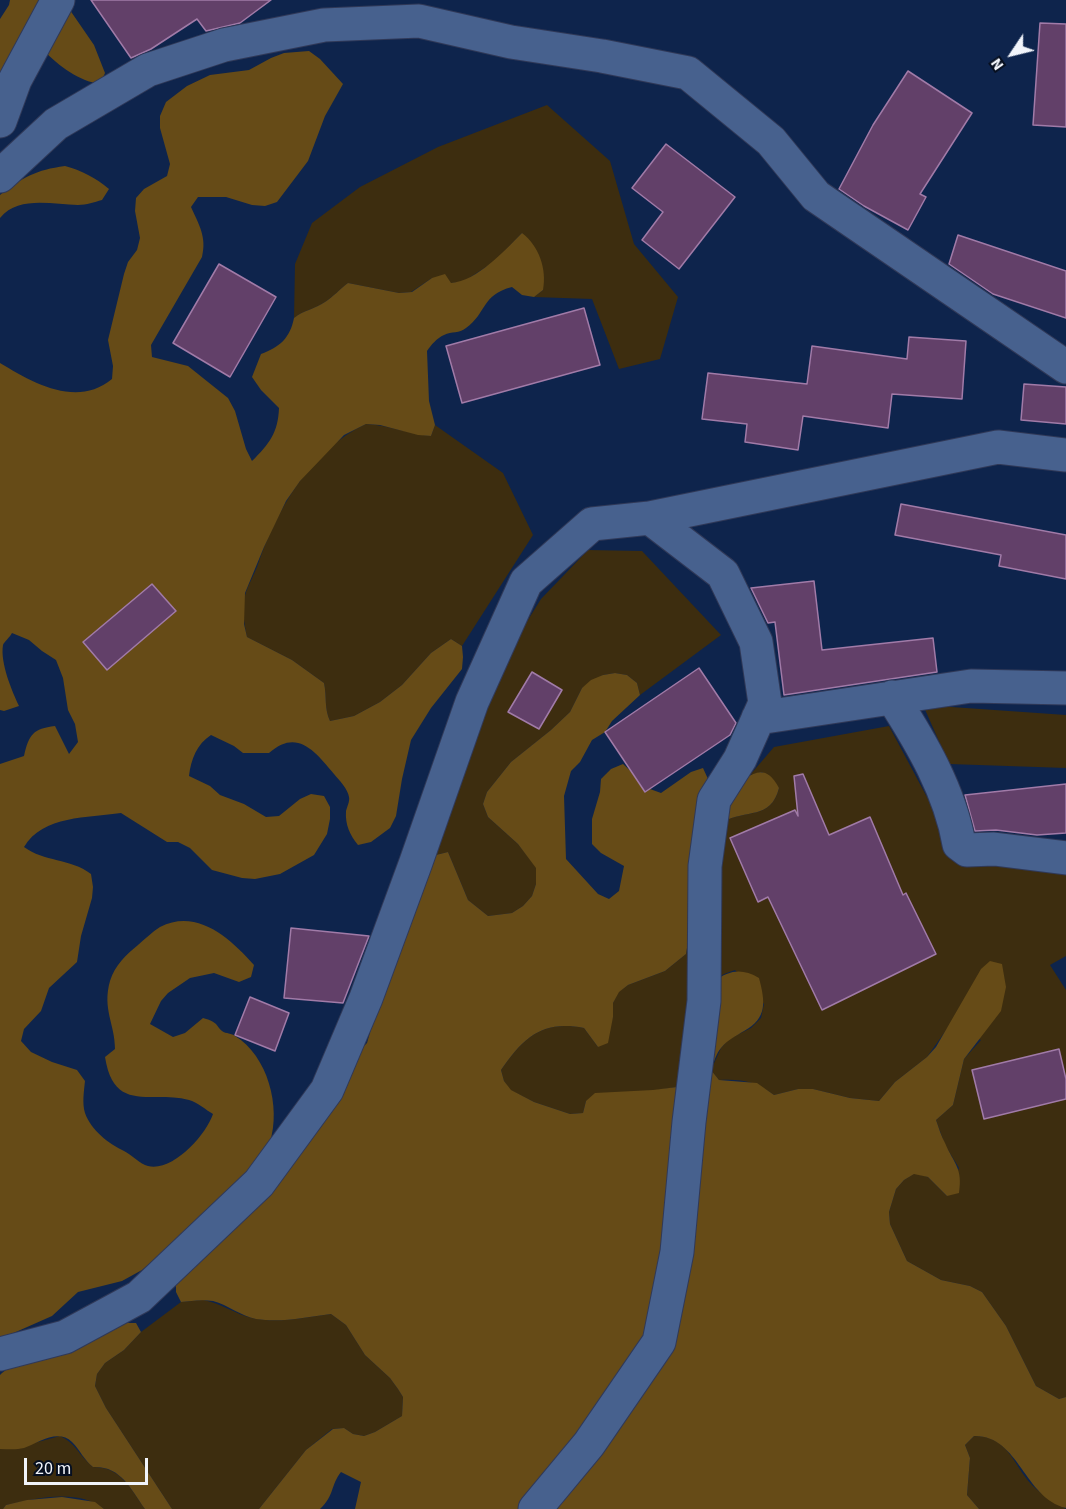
<!DOCTYPE html>
<html>
<head>
<meta charset="utf-8">
<style>
	body { margin:0 }
	#map { position:relative; width:1066px; height:1509px; overflow:hidden; background:#0e244c; font-family:"Source Sans 3",sans-serif }
	canvas { display:block }
	.north { position:absolute; left:982px; top:24px; width:60px; height:60px; -webkit-text-stroke:4px #060f20; paint-order:stroke; rotate:235deg; font-size:16px; font-weight:700; line-height:24px; text-align:center; color:#f1f4fa }
	.north::after { content:''; display:block; margin:auto; width:21px; height:27px; background:#f1f4fa; clip-path:polygon(50% 0,100% 100%,50% 72%,0 100%) }
	.scale { position:absolute; left:24px; top:1458px; width:124px; height:27px; box-sizing:border-box; border:3px solid #f1f4fa; border-top:0; padding-left:8px; font-size:18px; line-height:21px; white-space:nowrap; color:#f1f4fa; -webkit-text-stroke:4px #060f20; paint-order:stroke }
</style>
</head>
<body>
<div id="map">
<canvas width="1066" height="1509"></canvas>
<div class="north">N</div>
<div class="scale">20 m</div>
</div>
<script>
const ctx = document.querySelector('canvas').getContext('2d');
ctx.lineJoin = 'round';
function paint(path, color) { ctx.fillStyle = color; ctx.fill(path, 'evenodd'); }
function strokePath(path, color, width, dash) { ctx.strokeStyle = color; ctx.lineWidth = width; ctx.lineCap = dash ? 'butt' : 'round'; ctx.setLineDash(dash || []); ctx.stroke(path); }
const green = new Path2D(`
	M 547,105 L 610,161 L 634,244 L 678,297 L 660,359 L 619,369 L 592,299 L 534,297 L 543,290 L 522,233 L 495,261 L 463,282 L 451,283 L 432,278 L 411,292 L 399,293 L 348,283 C 340,289 333,297 325,302 C 315,309 304,310 294,318 L 295,264 L 312,223 L 360,187 L 438,147 Z
	M 366,424 C 388,425 409,434 431,436 L 435,425 L 503,473 L 533,535 L 462,646 L 451,639 L 431,653 L 402,685 L 380,702 L 354,716 L 330,721 C 324,708 327,697 324,683 L 292,660 L 247,637 C 244,623 241,606 246,592 C 249,583 254,575 257,567 C 276,511 310,450 366,424 Z
	M 588,550 L 642,551 L 721,635 L 640,695 L 637,683 L 627,675 L 615,673 L 603,675 L 582,688 L 570,712 L 551,730 L 511,762 L 487,792 L 483,804 L 488,817 L 518,844 L 537,868 L 536,884 L 532,896 L 523,906 L 512,913 L 488,916 L 468,900 L 448,852 L 436,855 L 455,784 L 486,687 L 541,599 Z
	M 923,705 L 1066,715 L 1066,768 L 949,764 Z
	M 889,726 L 959,857 L 1066,862 L 1066,956 L 1050,965 L 1066,990 L 1066,1397 L 1059,1399 L 1036,1386 L 1006,1326 L 982,1292 L 970,1286 L 941,1280 L 907,1261 L 890,1224 L 889,1212 L 896,1189 L 904,1180 L 915,1173 L 928,1177 L 947,1196 L 959,1168 L 945,1145 L 936,1120 L 953,1105 L 964,1059 L 981,1040 L 949,1026 L 927,1057 L 895,1082 L 879,1101 L 850,1098 L 813,1089 L 798,1089 L 774,1095 C 754,1081 743,1079 719,1080 L 711,1070 L 721,1048 L 729,1039 L 751,1028 L 761,1018 L 764,1004 L 735,970 L 724,974 L 714,981 L 686,1078 L 677,1087 L 586,1101 L 583,1113 L 570,1114 L 534,1102 L 510,1090 L 504,1081 L 501,1070 C 524,1037 542,1020 584,1028 L 598,1047 L 613,1017 L 613,1003 L 618,992 L 628,985 L 665,971 L 686,954 L 688,942 L 700,923 L 723,822 C 746,809 771,820 779,788 L 762,772 L 750,775 L 774,747 Z
	M 203,1300 C 221,1303 235,1314 252,1318 C 278,1324 305,1317 331,1314 L 346,1325 L 365,1355 L 390,1378 L 398,1389 L 403,1397 L 402,1416 L 375,1432 L 364,1436 L 353,1434 L 344,1428 L 332,1429 L 306,1450 L 259,1509 L 172,1509 L 106,1408 L 95,1386 L 97,1374 L 105,1363 L 124,1350 L 141,1332 L 181,1302 Z
	M 60,1436 C 75,1442 80,1457 93,1467 C 121,1467 130,1488 145,1509 L 104,1509 C 79,1488 35,1498 6,1505 L 3,1509 L 0,1509 L 0,1449 L 12,1449 Z
	M 974,1436 C 1009,1436 1012,1464 1032,1485 C 1043,1496 1055,1502 1066,1509 L 979,1509 L 967,1495 L 970,1458 L 965,1445 Z`);
const forest = new Path2D(`
	M 10,0 L 63,0 L 94,45 L 105,73 L 100,84 C 79,81 59,66 44,51 L 0,97 L 0,19 L 9,5 Z
	M 309,51 L 320,59 L 343,84 L 325,116 L 308,161 L 277,202 L 265,206 L 252,205 L 226,197 L 198,197 L 191,207 C 199,225 207,237 202,257 L 151,345 L 152,357 L 188,366 L 228,398 L 235,411 L 246,449 L 252,461 C 269,444 278,433 279,408 L 261,390 L 252,377 L 261,354 C 280,347 290,338 294,318 C 304,310 315,309 325,302 C 333,297 340,289 348,283 L 399,293 L 412,292 L 432,278 L 445,274 L 451,283 C 477,281 504,251 522,233 C 539,246 547,269 543,290 L 534,297 L 522,295 L 512,287 C 481,295 487,313 466,328 C 459,334 452,331 444,335 C 437,338 431,345 427,351 L 429,401 L 435,425 L 431,436 L 418,435 L 380,425 L 366,424 L 344,435 L 300,481 L 286,501 L 264,547 L 245,593 L 244,624 L 247,637 L 292,660 L 324,683 C 327,697 324,708 330,721 L 354,716 L 380,702 L 402,685 L 431,653 L 451,639 L 462,646 L 463,657 L 462,669 L 431,708 L 411,740 L 402,779 L 396,816 L 390,828 L 371,842 L 358,845 C 350,835 345,825 346,811 C 347,807 350,801 349,797 C 348,789 339,780 334,774 C 315,751 297,728 269,753 L 243,753 L 234,746 L 211,735 C 197,744 191,759 189,776 L 210,786 L 220,795 L 244,804 L 266,817 L 279,816 L 300,799 L 311,794 L 324,796 L 330,807 L 330,819 L 327,834 L 314,855 L 280,874 L 255,879 L 242,878 L 212,870 L 190,848 L 178,842 L 167,842 L 121,813 C 88,818 43,815 24,847 C 44,862 70,858 91,874 L 93,887 L 92,898 L 81,936 L 77,962 L 49,988 L 41,1011 L 24,1029 L 21,1041 L 31,1052 L 52,1062 L 77,1070 L 85,1081 C 84,1091 82,1103 85,1113 C 91,1130 109,1144 124,1151 C 132,1155 140,1164 148,1166 C 173,1172 206,1135 213,1114 C 206,1110 197,1102 189,1100 C 151,1090 114,1114 105,1057 L 115,1049 C 115,1024 102,1009 110,981 C 115,965 126,955 138,945 C 145,939 152,932 160,927 C 197,908 230,938 254,965 L 251,977 L 239,982 L 214,973 L 190,978 L 168,993 L 161,1001 L 150,1024 L 173,1037 L 185,1033 L 203,1018 C 207,1019 213,1021 216,1024 C 218,1026 219,1029 222,1031 C 226,1034 232,1033 235,1036 C 268,1056 281,1107 270,1142 L 367,1043 L 392,954 L 427,864 L 436,855 L 448,852 L 468,900 L 488,916 L 512,913 L 523,906 L 532,896 L 536,884 L 536,868 L 518,844 L 488,817 L 483,804 L 487,792 L 511,762 L 551,730 L 570,712 L 582,688 L 591,680 L 603,675 L 615,673 L 627,675 L 637,683 L 640,695 L 612,721 L 605,732 L 592,740 L 580,762 L 571,771 L 564,796 L 566,859 L 598,894 L 609,899 L 619,891 L 624,866 L 601,853 L 592,844 L 592,819 L 600,792 L 601,779 L 611,769 L 623,764 L 650,789 L 661,793 L 691,772 L 703,768 L 708,779 L 730,791 C 748,776 764,759 779,788 C 771,820 746,809 723,822 L 700,923 L 688,942 L 686,954 L 665,971 L 628,985 L 619,992 L 613,1003 L 613,1017 L 608,1043 L 598,1047 L 584,1028 C 542,1020 524,1037 501,1070 L 504,1081 L 511,1090 L 534,1102 L 570,1114 L 583,1113 L 586,1101 L 595,1093 L 653,1090 L 677,1087 L 686,1078 L 714,981 C 730,970 742,968 759,978 C 765,1001 768,1018 744,1031 C 736,1036 727,1040 721,1048 C 716,1054 714,1062 711,1070 L 719,1080 L 757,1083 L 774,1095 L 798,1089 L 813,1089 L 850,1098 L 879,1101 L 895,1082 L 927,1057 L 936,1047 L 981,969 L 990,961 L 1002,964 L 1006,987 L 1001,1011 L 964,1059 L 953,1105 L 936,1120 C 939,1128 941,1136 945,1143 C 954,1164 963,1168 959,1193 L 947,1196 L 928,1177 L 914,1174 L 904,1180 L 896,1189 L 889,1212 L 890,1224 L 907,1261 L 941,1280 L 970,1286 L 982,1292 L 1006,1326 L 1036,1386 L 1059,1399 L 1066,1397 L 1066,1508 C 1024,1498 1019,1435 974,1436 L 965,1445 L 970,1458 L 967,1495 L 979,1509 L 355,1509 L 361,1482 L 341,1472 C 330,1486 335,1495 320,1509 L 259,1509 L 306,1450 L 333,1429 L 344,1428 L 353,1434 L 364,1436 L 375,1432 L 402,1416 L 403,1397 L 398,1389 L 390,1378 L 365,1355 L 346,1325 L 331,1314 C 306,1317 282,1323 256,1319 C 241,1316 228,1305 213,1301 C 202,1299 191,1301 181,1302 L 176,1292 L 176,1280 L 161,1254 L 142,1270 L 122,1281 L 78,1292 L 52,1316 L 0,1339 L 0,764 L 24,756 C 29,734 33,729 55,726 L 69,754 L 78,742 L 75,724 L 68,710 L 63,678 L 56,660 L 42,651 L 29,640 L 12,633 C 10,637 4,642 3,645 C 0,663 12,691 19,706 L 4,711 L 0,710 L 0,363 C 33,383 77,408 112,379 L 113,366 L 108,340 L 124,274 L 128,262 L 137,250 L 140,238 L 135,211 L 136,198 L 144,189 L 167,176 L 170,164 L 160,128 L 160,116 L 166,102 L 187,86 L 210,75 L 249,70 L 271,58 L 284,53 Z
	M 65,166 C 81,170 96,178 109,189 L 102,200 C 94,202 87,205 78,205 C 53,205 19,195 0,218 L 0,195 C 23,177 36,170 65,166 Z
	M 125,1323 L 136,1323 L 141,1332 L 124,1350 L 105,1363 L 97,1374 L 95,1386 L 106,1408 L 172,1509 L 145,1509 C 130,1488 121,1466 93,1467 C 84,1460 80,1450 72,1442 C 58,1428 38,1443 24,1448 C 16,1450 8,1449 0,1449 L 0,1375 L 2,1373 L 19,1360 Z
	M 62,1497 L 95,1502 L 104,1509 L 3,1509 L 6,1505 L 27,1500 Z`);
const building = new Path2D(`
	M 91,0 L 271,0 L 240,23 L 206,31 L 197,19 L 151,49 L 131,58 Z
	M 1040,23 L 1066,24 L 1066,127 L 1033,125 Z
	M 908,71 L 972,113 L 920,194 L 926,197 L 908,230 L 864,206 L 839,189 L 873,125 Z
	M 666,144 L 735,197 L 679,269 L 642,240 L 663,212 L 632,188 Z
	M 958,235 L 1066,271 L 1066,318 L 993,294 L 949,264 Z
	M 219,264 L 276,297 L 230,377 L 173,343 Z
	M 584,308 L 600,365 L 462,403 L 446,346 Z
	M 909,337 L 966,341 L 962,399 L 892,394 L 888,428 L 803,416 L 798,450 L 745,442 L 747,424 L 702,419 L 708,373 L 807,384 L 812,346 L 907,359 Z
	M 1024,384 L 1066,387 L 1066,424 L 1021,420 Z
	M 901,504 L 1066,535 L 1066,579 L 999,566 L 1001,555 L 895,535 Z
	M 814,581 L 822,650 L 933,638 L 937,672 L 784,695 L 775,622 L 768,623 L 751,588 Z
	M 152,584 L 176,611 L 107,670 L 83,642 Z
	M 699,668 L 736,723 L 730,735 L 645,792 L 605,732 Z
	M 532,672 L 562,690 L 539,729 L 508,712 Z
	M 803,774 L 829,835 L 870,817 L 903,895 L 906,893 L 936,954 L 822,1010 L 768,897 L 758,902 L 730,838 L 795,810 L 798,816 L 794,776 Z
	M 1066,784 L 1066,833 L 1037,835 L 996,830 L 975,831 L 965,795 Z
	M 291,928 L 369,936 L 343,1003 L 284,998 Z
	M 250,997 L 289,1013 L 275,1051 L 235,1035 Z
	M 1059,1049 L 1066,1079 L 1066,1099 L 984,1119 L 972,1070 Z`);
const minor = new Path2D(`
	M 0,121 L 15,80 L 58,0
	M 0,176 L 56,124 L 148,70 L 224,45 L 324,25 L 419,21 L 511,42 L 602,56 L 688,73 L 771,141 L 816,196 L 1066,367
	M 650,518 L 998,447 L 1066,455
	M 892,697 C 921,742 950,791 959,844 L 967,850 L 994,849 L 1066,858
	M 758,718 L 971,686 L 1066,688
	M 0,1354 L 65,1337 L 139,1297 L 259,1183 L 327,1090 L 366,998 L 416,862 L 472,702 L 526,582 L 592,524 L 650,518 L 723,574 L 756,642 L 765,703 L 740,759 L 714,800 L 705,866 L 704,1001 L 689,1122 L 677,1252 L 659,1342 L 589,1444 L 535,1509`);
paint(green, '#3d2d0f');
paint(forest, '#664b17');
paint(building, '#624069');
strokePath(building, '#a17ba8', 1.5);
strokePath(minor, '#303958', 35);
strokePath(minor, '#47618e', 33);
</script>
</body>
</html>
